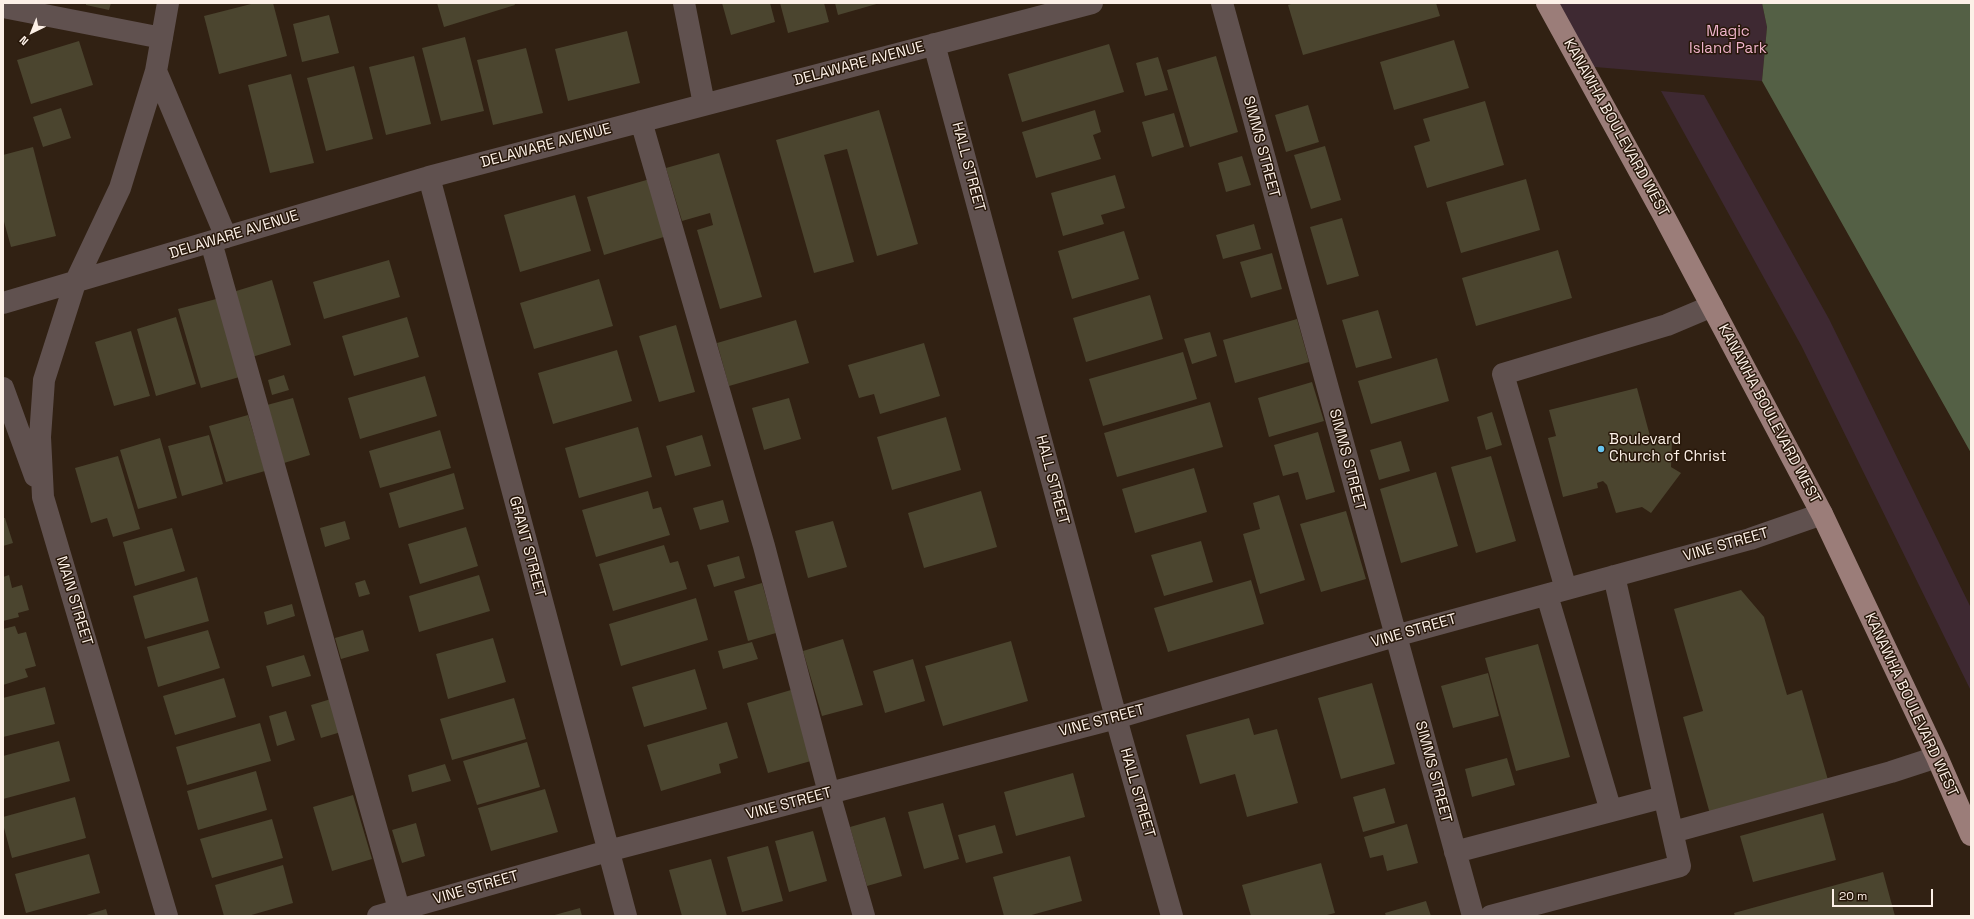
<!DOCTYPE html>
<html>
<head>
<meta charset="utf-8">
<style>
	body { margin:0 }
	#map { position:relative; width:1974px; height:919px; overflow:hidden; background:#312113; font-family:"Space Grotesk",sans-serif }
	canvas { display:block }
	.frame { position:absolute; inset:0; border:4px solid #fcf0e7; pointer-events:none }
	.north { position:absolute; left:12px; top:12px; width:40px; height:40px; -webkit-text-stroke:3px #271709; paint-order:stroke; rotate:223deg; font-size:11px; font-weight:700; line-height:16px; text-align:center; color:#fcf0e7 }
	.north::after { content:''; display:block; margin:auto; width:14px; height:18px; background:#fcf0e7; clip-path:polygon(50% 0,100% 100%,50% 72%,0 100%) }
	.scale { position:absolute; left:1832px; top:889px; width:101px; height:18px; box-sizing:border-box; border:2px solid #fcf0e7; border-top:0; padding-left:5px; font-size:12px; line-height:14px; white-space:nowrap; color:#fcf0e7; -webkit-text-stroke:3px #271709; paint-order:stroke }
</style>
</head>
<body>
<div id="map">
<canvas width="1974" height="919"></canvas>
<div class="frame"></div>
<div class="north">N</div>
<div class="scale">20 m</div>
</div>
<script>
const ctx = document.querySelector('canvas').getContext('2d');
ctx.lineJoin = 'round';
function paint(path, color) { ctx.fillStyle = color; ctx.fill(path, 'evenodd'); }
function strokePath(path, color, width, dash) { ctx.strokeStyle = color; ctx.lineWidth = width; ctx.lineCap = dash ? 'butt' : 'round'; ctx.setLineDash(dash || []); ctx.stroke(path); }
function write(font, color, halo, rows, align = 'center') {
  ctx.font = font + ' "Space Grotesk",sans-serif'; ctx.lineWidth = 3; ctx.setLineDash([]); ctx.textBaseline = 'middle'; ctx.strokeStyle = halo; ctx.fillStyle = color; for (const [text, x, y, turn = 0] of rows) {
    ctx.save(); ctx.translate(x, y); ctx.rotate((+turn || 0) * Math.PI / 180); ctx.textAlign = isNaN(turn) ? turn : align; if (halo) ctx.strokeText(text, 0, 0); ctx.fillText(text, 0, 0); ctx.restore();
  }
}
const green = new Path2D(`
	M 1547,3 L 1762,3 L 1767,27 L 1762,81 L 1583,66 Z
	M 1661,91 L 1704,95 L 1829,319 L 1971,608 L 1971,691 L 1802,347 Z`);
const water = new Path2D(`
	M 1762,3 L 1971,3 L 1971,453 L 1762,81 L 1767,27 Z`);
const building = new Path2D(`
	M 86,3 L 111,3 L 109,10 L 86,5 Z
	M 255,3 L 273,3 L 287,56 L 219,74 L 204,16 Z
	M 437,3 L 514,3 L 515,5 L 444,27 Z
	M 722,3 L 770,3 L 775,22 L 731,35 Z
	M 780,3 L 824,3 L 829,22 L 788,33 Z
	M 835,3 L 880,3 L 838,15 Z
	M 1294,3 L 1436,3 L 1440,16 L 1303,55 L 1288,5 Z
	M 329,15 L 339,53 L 302,62 L 293,24 Z
	M 627,31 L 640,83 L 568,101 L 555,49 Z
	M 465,37 L 484,111 L 441,121 L 422,48 Z
	M 1454,40 L 1469,88 L 1394,110 L 1380,62 Z
	M 79,41 L 93,85 L 31,104 L 17,60 Z
	M 1109,44 L 1124,92 L 1022,122 L 1008,74 Z
	M 526,48 L 543,113 L 493,125 L 477,60 Z
	M 414,56 L 431,124 L 386,135 L 369,67 Z
	M 1216,56 L 1238,132 L 1190,147 L 1167,70 Z
	M 1158,57 L 1168,90 L 1145,96 L 1136,63 Z
	M 354,66 L 373,139 L 326,151 L 307,78 Z
	M 291,74 L 314,163 L 270,173 L 248,85 Z
	M 1485,101 L 1504,165 L 1427,188 L 1414,146 L 1430,141 L 1423,119 Z
	M 1308,105 L 1319,142 L 1286,152 L 1275,115 Z
	M 61,108 L 71,138 L 43,147 L 33,117 Z
	M 879,110 L 918,244 L 877,256 L 847,149 L 835,152 L 824,155 L 854,262 L 814,273 L 776,140 Z
	M 1095,110 L 1101,132 L 1093,135 L 1101,159 L 1036,178 L 1022,132 Z
	M 1174,113 L 1184,147 L 1152,157 L 1142,122 Z
	M 1325,146 L 1341,200 L 1311,209 L 1294,155 Z
	M 33,147 L 56,236 L 11,247 L 3,218 L 3,155 Z
	M 719,153 L 762,297 L 720,309 L 697,230 L 713,225 L 710,213 L 682,221 L 666,168 Z
	M 1242,156 L 1251,185 L 1226,192 L 1218,163 Z
	M 1115,175 L 1125,208 L 1101,215 L 1104,224 L 1063,236 L 1051,193 Z
	M 650,179 L 667,236 L 604,255 L 587,197 Z
	M 1526,179 L 1540,230 L 1461,253 L 1446,202 Z
	M 575,195 L 591,251 L 520,272 L 504,215 Z
	M 1342,218 L 1359,276 L 1327,285 L 1310,227 Z
	M 1254,224 L 1261,249 L 1223,259 L 1216,235 Z
	M 1124,231 L 1139,279 L 1072,299 L 1058,251 Z
	M 1558,250 L 1572,298 L 1476,326 L 1462,278 Z
	M 1272,253 L 1282,289 L 1251,298 L 1240,262 Z
	M 389,260 L 400,297 L 324,319 L 313,282 Z
	M 599,279 L 613,326 L 534,349 L 520,303 Z
	M 272,280 L 291,345 L 252,357 L 233,292 Z
	M 1150,295 L 1163,339 L 1086,362 L 1073,318 Z
	M 220,298 L 243,376 L 201,388 L 178,309 Z
	M 1378,310 L 1392,358 L 1356,368 L 1342,320 Z
	M 176,317 L 196,384 L 156,396 L 137,329 Z
	M 407,317 L 419,357 L 354,376 L 342,336 Z
	M 1297,319 L 1309,362 L 1235,383 L 1223,340 Z
	M 796,320 L 809,363 L 729,386 L 717,343 Z
	M 676,325 L 695,392 L 659,402 L 639,336 Z
	M 131,331 L 150,396 L 114,406 L 95,342 Z
	M 1210,332 L 1217,356 L 1192,364 L 1184,339 Z
	M 924,343 L 940,396 L 880,414 L 874,394 L 859,398 L 848,365 Z
	M 617,350 L 632,401 L 553,424 L 538,373 Z
	M 1183,352 L 1197,399 L 1103,426 L 1089,379 Z
	M 1437,358 L 1449,401 L 1371,424 L 1358,381 Z
	M 284,375 L 289,390 L 272,395 L 268,380 Z
	M 425,376 L 437,416 L 360,439 L 348,398 Z
	M 1312,382 L 1324,421 L 1269,437 L 1258,398 Z
	M 1637,388 L 1650,436 L 1643,436 L 1645,443 L 1672,441 L 1671,467 L 1681,473 L 1651,513 L 1642,507 L 1616,513 L 1607,485 L 1603,481 L 1597,483 L 1598,488 L 1563,497 L 1548,438 L 1556,436 L 1549,410 Z
	M 293,398 L 310,455 L 284,463 L 267,405 Z
	M 789,398 L 801,439 L 764,450 L 752,408 Z
	M 1210,402 L 1223,447 L 1117,477 L 1104,433 Z
	M 1492,412 L 1502,445 L 1486,450 L 1477,417 Z
	M 248,415 L 265,471 L 226,482 L 209,426 Z
	M 946,417 L 961,470 L 892,490 L 877,437 Z
	M 638,427 L 652,477 L 579,498 L 565,448 Z
	M 440,430 L 451,468 L 380,488 L 369,451 Z
	M 1318,432 L 1335,492 L 1306,500 L 1298,472 L 1283,476 L 1274,445 Z
	M 209,435 L 223,484 L 182,496 L 168,446 Z
	M 702,435 L 711,466 L 675,476 L 666,446 Z
	M 160,438 L 177,498 L 138,509 L 120,450 Z
	M 1401,441 L 1410,471 L 1379,480 L 1370,450 Z
	M 118,456 L 140,529 L 113,537 L 107,518 L 91,523 L 75,468 Z
	M 1491,456 L 1516,541 L 1476,553 L 1451,467 Z
	M 1194,468 L 1207,512 L 1135,533 L 1122,489 Z
	M 1436,472 L 1458,546 L 1401,563 L 1380,489 Z
	M 454,473 L 464,509 L 399,528 L 389,493 Z
	M 648,491 L 653,509 L 661,507 L 670,535 L 596,557 L 582,510 Z
	M 981,491 L 997,547 L 924,568 L 908,513 Z
	M 1279,495 L 1305,580 L 1260,594 L 1243,534 L 1260,529 L 1253,503 Z
	M 723,500 L 729,522 L 700,530 L 693,508 Z
	M 1346,511 L 1366,579 L 1321,592 L 1300,524 Z
	M 3,518 L 5,518 L 13,543 L 3,546 Z
	M 345,521 L 350,539 L 325,547 L 320,528 Z
	M 833,521 L 847,567 L 808,578 L 795,531 Z
	M 466,527 L 478,566 L 420,584 L 408,544 Z
	M 172,528 L 185,571 L 135,586 L 123,542 Z
	M 1201,541 L 1213,582 L 1164,596 L 1151,555 Z
	M 664,545 L 670,563 L 678,561 L 687,589 L 613,611 L 599,564 Z
	M 739,556 L 745,578 L 714,587 L 707,565 Z
	M 9,575 L 12,588 L 22,585 L 29,610 L 18,613 L 19,617 L 3,621 L 3,577 Z
	M 479,575 L 490,611 L 419,632 L 409,596 Z
	M 197,577 L 209,621 L 145,639 L 133,596 Z
	M 365,580 L 370,594 L 359,597 L 355,583 Z
	M 1251,580 L 1264,624 L 1168,652 L 1154,608 Z
	M 762,583 L 776,633 L 748,641 L 734,591 Z
	M 1741,590 L 1764,617 L 1787,695 L 1802,690 L 1828,780 L 1710,814 L 1683,717 L 1703,711 L 1674,609 Z
	M 696,598 L 708,640 L 621,666 L 609,624 Z
	M 292,604 L 295,616 L 267,625 L 264,612 Z
	M 15,626 L 18,634 L 26,632 L 36,666 L 25,669 L 28,677 L 3,685 L 3,629 Z
	M 208,630 L 220,668 L 158,687 L 147,647 Z
	M 363,630 L 369,651 L 341,659 L 335,638 Z
	M 493,638 L 506,682 L 448,699 L 436,654 Z
	M 843,639 L 863,705 L 822,716 L 803,651 Z
	M 1011,641 L 1028,701 L 943,726 L 925,666 Z
	M 752,642 L 758,659 L 723,669 L 718,651 Z
	M 1538,644 L 1570,757 L 1516,771 L 1485,658 Z
	M 304,655 L 311,676 L 272,687 L 266,666 Z
	M 913,659 L 925,701 L 885,713 L 873,671 Z
	M 695,669 L 707,709 L 644,727 L 632,687 Z
	M 1488,673 L 1499,716 L 1453,728 L 1441,686 Z
	M 224,678 L 236,717 L 175,735 L 163,696 Z
	M 1372,683 L 1395,764 L 1341,779 L 1318,698 Z
	M 45,687 L 55,724 L 3,737 L 3,698 Z
	M 791,690 L 811,761 L 768,773 L 747,703 Z
	M 514,698 L 526,739 L 452,760 L 440,719 Z
	M 331,699 L 341,732 L 321,738 L 311,705 Z
	M 286,711 L 295,740 L 277,746 L 269,716 Z
	M 1249,718 L 1254,735 L 1277,729 L 1298,803 L 1247,817 L 1235,774 L 1200,784 L 1186,735 Z
	M 727,722 L 738,758 L 719,764 L 721,773 L 661,791 L 647,745 Z
	M 260,723 L 271,761 L 187,785 L 176,747 Z
	M 59,741 L 70,781 L 3,799 L 3,756 Z
	M 527,742 L 540,787 L 477,805 L 463,761 Z
	M 1507,758 L 1515,785 L 1472,797 L 1465,769 Z
	M 445,764 L 451,781 L 412,792 L 408,775 Z
	M 256,771 L 267,810 L 198,830 L 187,791 Z
	M 1073,773 L 1085,817 L 1016,836 L 1004,792 Z
	M 1385,788 L 1395,823 L 1363,832 L 1353,797 Z
	M 545,789 L 558,832 L 491,851 L 478,808 Z
	M 353,795 L 372,859 L 332,871 L 313,807 Z
	M 75,797 L 86,838 L 12,858 L 3,824 L 3,817 Z
	M 943,803 L 959,859 L 924,869 L 908,812 Z
	M 1823,813 L 1836,860 L 1753,882 L 1740,836 Z
	M 885,817 L 902,876 L 867,886 L 850,827 Z
	M 272,819 L 283,858 L 212,878 L 200,839 Z
	M 416,823 L 425,856 L 402,863 L 392,830 Z
	M 1407,824 L 1418,863 L 1387,871 L 1383,855 L 1370,858 L 1364,837 Z
	M 995,825 L 1003,853 L 966,863 L 958,835 Z
	M 813,831 L 827,881 L 789,892 L 775,841 Z
	M 768,846 L 783,901 L 742,912 L 727,857 Z
	M 89,854 L 100,893 L 26,913 L 15,874 Z
	M 1070,856 L 1082,901 L 1028,916 L 1004,916 L 993,877 Z
	M 711,859 L 727,916 L 682,916 L 669,870 Z
	M 1321,863 L 1335,913 L 1323,916 L 1251,916 L 1242,885 Z
	M 283,865 L 293,903 L 248,916 L 224,916 L 215,885 Z
	M 1883,872 L 1895,916 L 1735,916 L 1734,913 Z
	M 1426,901 L 1431,916 L 1386,916 L 1385,913 Z
	M 580,908 L 582,916 L 551,916 Z
	M 106,909 L 108,916 L 83,916 Z`);
const minor = new Path2D(`
	M 684,3 L 704,104
	M 1222,3 L 1473,916
	M 3,7 L 162,38
	M 934,44 L 1121,736 L 1172,916
	M 156,71 L 226,237
	M 641,121 L 764,546 L 829,793 L 864,916
	M 429,177 L 626,916
	M 211,242 L 401,916
	M 3,303 L 429,177 L 1092,3
	M 3,388 L 35,476
	M 1566,589 L 1503,374 L 1667,325 L 1712,306
	M 1547,595 L 1611,811
	M 1673,832 L 1891,772 L 1937,757
	M 1455,852 L 1664,797
	M 167,916 L 43,497 L 40,437 L 44,380 L 75,283 L 120,188 L 156,71 L 168,3
	M 378,916 L 608,851 L 1116,718 L 1395,636 L 1750,539 L 1822,514
	M 1491,916 L 1680,866 L 1614,576`);
const major = new Path2D(`
	M 1547,3 L 1664,216 L 1822,514 L 1937,757 L 1971,835`);
const markers = [
	[1601,449,4,"#66c4ef"]
];
const parkNames = [
	["Magic",1728,32],
	["Island Park",1728,49]
];
const streetNames = [
	["DELAWARE AVENUE",859,64,-15],
	["KANAWHA BOULEVARD WEST",1616,128,61],
	["DELAWARE AVENUE",546,146,-15],
	["SIMMS STREET",1261,147,75],
	["HALL STREET",968,167,75],
	["DELAWARE AVENUE",234,235,-17],
	["KANAWHA BOULEVARD WEST",1769,414,62],
	["SIMMS STREET",1347,460,75],
	["HALL STREET",1052,480,75],
	["VINE STREET",1726,545,-16],
	["GRANT STREET",527,547,75],
	["MAIN STREET",74,601,73],
	["VINE STREET",1414,631,-16],
	["KANAWHA BOULEVARD WEST",1911,705,65],
	["VINE STREET",1102,721,-15],
	["SIMMS STREET",1433,772,75],
	["HALL STREET",1137,793,74],
	["VINE STREET",789,804,-15],
	["VINE STREET",476,888,-16]
];
const poiNames = [
	["Boulevard",1609,440],
	["Church of Christ",1609,457]
];
paint(green, '#3e2932');
paint(water, '#546045');
paint(building, '#4b452f');
strokePath(minor, '#60514f', 22);
strokePath(major, '#9b7d79', 22);
for (const [x, y, r, color] of markers) { const dot = new Path2D(); dot.arc(x, y, r, 0, 2 * Math.PI); ctx.fillStyle = color; ctx.fill(dot); strokePath(dot, '#271709', 1.5); }
write('15px', '#efb3cb', '#271709', parkNames);
write('15px', '#fcf0e7', '#271709', streetNames);
write('15px', '#fcf0e7', '#271709', poiNames, 'left');
</script>
</body>
</html>
